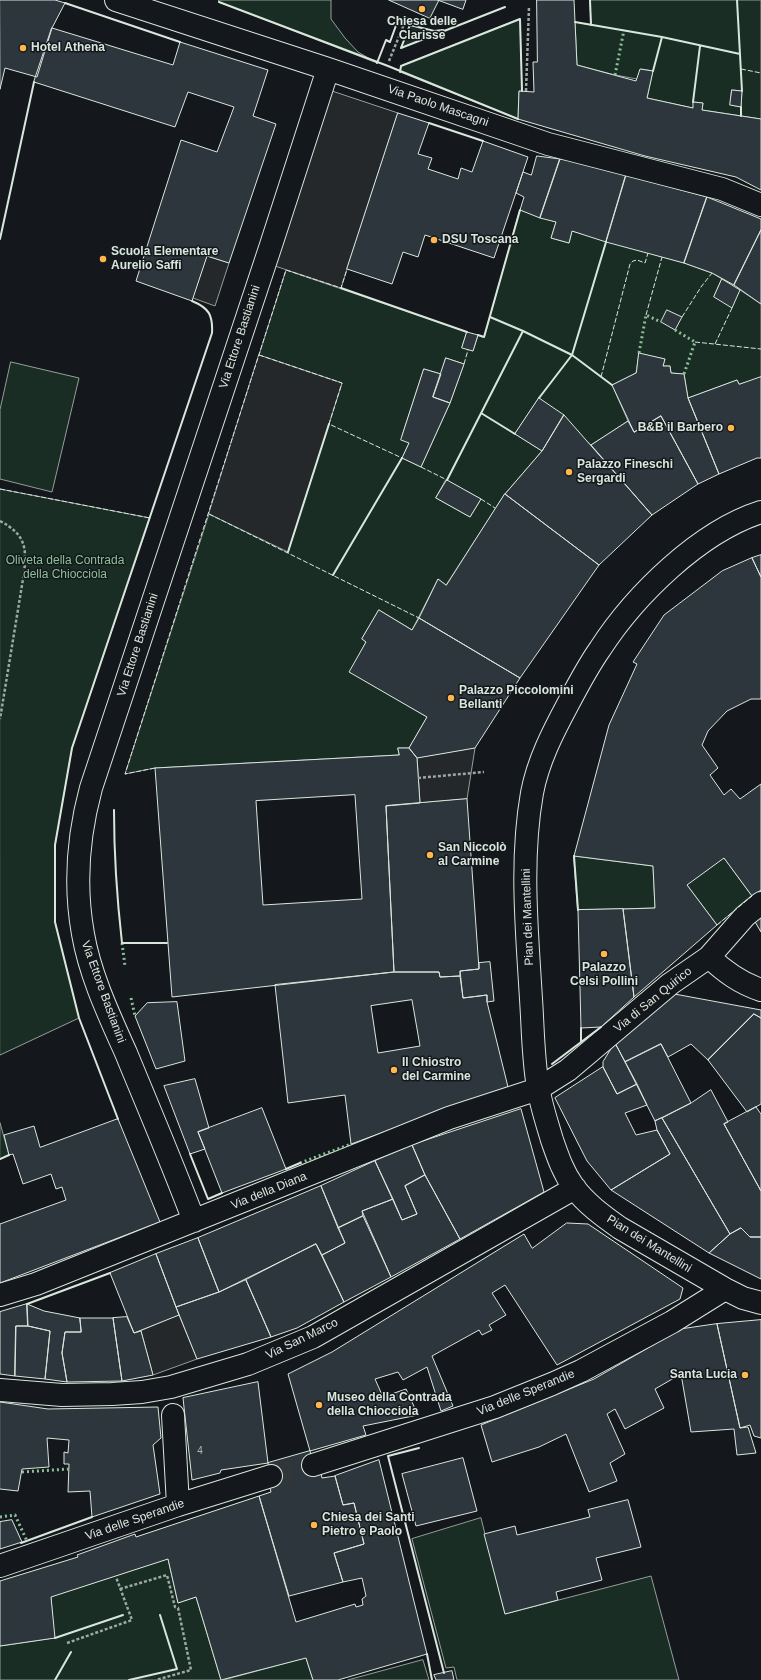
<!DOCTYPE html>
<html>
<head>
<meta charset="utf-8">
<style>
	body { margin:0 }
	canvas { display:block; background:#14181c }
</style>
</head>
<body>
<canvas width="761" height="1680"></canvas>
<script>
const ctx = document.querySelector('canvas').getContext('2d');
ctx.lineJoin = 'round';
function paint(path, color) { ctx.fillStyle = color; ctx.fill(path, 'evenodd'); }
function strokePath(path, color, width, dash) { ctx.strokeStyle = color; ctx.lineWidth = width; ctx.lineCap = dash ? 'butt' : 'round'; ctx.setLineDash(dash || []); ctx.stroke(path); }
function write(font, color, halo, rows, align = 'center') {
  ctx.font = font + ' Arial,sans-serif'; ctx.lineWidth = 3; ctx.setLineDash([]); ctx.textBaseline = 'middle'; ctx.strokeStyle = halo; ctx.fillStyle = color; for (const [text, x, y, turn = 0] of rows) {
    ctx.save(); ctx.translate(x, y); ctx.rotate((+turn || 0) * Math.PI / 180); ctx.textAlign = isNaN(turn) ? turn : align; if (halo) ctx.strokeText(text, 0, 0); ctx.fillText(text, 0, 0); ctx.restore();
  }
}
const green = new Path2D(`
	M 219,0 L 331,0 L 331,19 L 345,38 L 358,52 L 377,63 L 219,2 Z
	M 590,0 L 761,0 L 761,119 L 702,110 L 703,103 L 694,102 L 693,108 L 647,98 L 653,71 L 641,69 L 637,79 L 615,75 L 577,65 L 575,22 L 591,25 ZM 732,90 L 742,91 L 741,107 L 731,105 Z
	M 520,19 L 522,91 L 519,91 L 518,119 L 400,72 L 401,66 Z
	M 410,25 L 434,31 L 447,30 L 401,48 Z
	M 520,210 L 556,222 L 551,238 L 569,243 L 572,231 L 684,263 L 712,273 L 722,279 L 714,297 L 740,290 L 761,304 L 761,378 L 739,384 L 737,380 L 688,398 L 684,374 L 671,373 L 670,366 L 663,366 L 665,359 L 639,354 L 636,373 L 612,385 L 628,421 L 591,445 L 539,398 L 515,434 L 542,451 L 505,494 L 446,585 L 438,579 L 412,630 L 379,610 L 362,639 L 366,642 L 350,672 L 427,717 L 409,748 L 398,748 L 399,755 L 155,768 L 125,774 L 209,514 L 288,552 L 342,383 L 259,355 L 286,270 L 467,332 L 462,347 L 473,351 L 478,335 L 484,337 ZM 446,358 L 464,364 L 450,403 L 421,467 L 402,458 L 409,443 L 402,436 L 424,369 L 441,374 ZM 446,480 L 481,499 L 470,517 L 436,498 Z
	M 11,362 L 79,378 L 52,492 L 0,479 L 0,410 Z
	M 0,489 L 150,518 L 72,748 L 55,845 L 55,922 L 79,1018 L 0,1055 Z
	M 574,856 L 653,866 L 655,908 L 578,910 Z
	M 724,858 L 752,896 L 717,925 L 687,885 Z
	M 0,1123 L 9,1155 L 0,1159 Z
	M 481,1518 L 505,1614 L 651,1576 L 679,1680 L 457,1680 L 454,1667 L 446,1668 L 412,1539 Z
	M 168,1559 L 178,1603 L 196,1597 L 221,1680 L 0,1680 L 0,1646 L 54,1638 L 51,1597 Z
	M 306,1658 L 313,1680 L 224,1680 Z
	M 423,1660 L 429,1680 L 348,1680 Z`);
const parking = new Path2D(`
	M 332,91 L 398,113 L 341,288 L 275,266 Z
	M 207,256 L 229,263 L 215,306 L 193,298 Z
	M 259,355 L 342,383 L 288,552 L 209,514 Z
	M 475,748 L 467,799 L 420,803 L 417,758 Z
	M 179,1315 L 197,1359 L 153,1375 L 141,1331 Z`);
const building = new Path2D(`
	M 0,0 L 55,0 L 65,3 L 52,28 L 37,77 L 5,68 L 0,89 Z
	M 389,0 L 439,0 L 430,18 Z
	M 438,0 L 466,0 L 463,9 Z
	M 537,0 L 574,0 L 577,65 L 636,81 L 640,69 L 653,71 L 647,98 L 693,108 L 693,102 L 703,103 L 702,110 L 761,119 L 761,190 L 736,177 L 645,156 L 518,119 L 519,91 L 534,92 L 533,62 L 537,62 Z
	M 52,28 L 173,65 L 180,42 L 268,70 L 253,116 L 276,124 L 229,263 L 207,256 L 192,301 L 136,281 L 181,140 L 217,152 L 234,107 L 188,92 L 175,127 L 34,82 Z
	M 732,90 L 742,91 L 741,107 L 730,105 Z
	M 398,113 L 429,123 L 418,154 L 432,158 L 428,169 L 458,179 L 461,168 L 472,172 L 483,141 L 528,157 L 494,258 L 425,235 L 418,257 L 403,252 L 392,284 L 347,269 Z
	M 537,156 L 560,159 L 540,218 L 520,210 L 524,197 L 516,193 L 523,172 L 531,175 Z
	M 560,159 L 579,162 L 626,175 L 606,242 L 572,231 L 569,243 L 551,238 L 556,222 L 540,218 Z
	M 626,175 L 707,197 L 684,263 L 606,242 Z
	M 707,197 L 761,219 L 761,230 L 734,285 L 712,273 L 684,263 Z
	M 761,230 L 761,304 L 734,285 Z
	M 722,279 L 740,290 L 732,308 L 714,297 Z
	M 667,310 L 682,317 L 675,330 L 661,322 Z
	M 467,332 L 478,335 L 473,351 L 462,348 Z
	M 639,353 L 665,359 L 663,366 L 670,366 L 671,373 L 684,374 L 688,398 L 719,474 L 698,484 L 661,416 L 634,432 L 612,385 L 636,373 Z
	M 446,358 L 464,364 L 450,403 L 433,397 Z
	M 424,369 L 441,374 L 433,397 L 450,403 L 421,467 L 402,458 L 409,443 L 401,440 Z
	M 761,377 L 761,458 L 757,458 L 719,474 L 688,398 L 737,380 L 739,384 Z
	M 539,398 L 564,415 L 542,451 L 515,434 Z
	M 564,415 L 652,515 L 599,565 L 505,494 L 542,451 Z
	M 661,416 L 698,484 L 652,515 L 591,445 L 628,421 L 634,432 Z
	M 447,480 L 481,499 L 470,517 L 436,498 Z
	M 505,494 L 599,565 L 520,678 L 419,618 L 438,579 L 446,585 Z
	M 761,555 L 761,577 L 752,558 Z
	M 752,558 L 761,577 L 761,699 L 751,699 L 727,711 L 708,731 L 702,745 L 718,768 L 710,775 L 724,795 L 731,789 L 740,799 L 761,784 L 761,890 L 752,896 L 724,858 L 687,885 L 717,925 L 634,997 L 623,909 L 655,908 L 653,866 L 574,856 L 609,725 L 637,664 L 633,662 L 664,615 L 722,571 Z
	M 379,610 L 412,630 L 419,618 L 520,678 L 475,748 L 417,758 L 409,748 L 427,717 L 349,672 L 366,642 L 362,639 Z
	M 398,748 L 409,748 L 417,758 L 420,803 L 386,806 L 394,972 L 172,997 L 155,768 L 399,755 ZM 355,795 L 362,899 L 263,905 L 256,801 Z
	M 467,799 L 479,969 L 460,971 L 460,976 L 440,977 L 439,972 L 394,972 L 386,806 Z
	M 623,909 L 634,997 L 601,1027 L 581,1028 L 578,910 Z
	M 761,915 L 761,932 L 754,920 Z
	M 490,962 L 494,1001 L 487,1002 L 487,995 L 463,998 L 460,971 L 479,969 L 479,963 Z
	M 394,972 L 439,972 L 440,977 L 460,976 L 463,998 L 487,995 L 487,1002 L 508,1087 L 351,1144 L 345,1095 L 288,1103 L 275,985 ZM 412,1000 L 420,1046 L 378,1053 L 371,1006 Z
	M 669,993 L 761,1010 L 761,1018 L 754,1014 L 708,1060 L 691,1044 L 668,1057 L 661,1044 L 625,1062 L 615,1043 Z
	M 177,1002 L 185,1061 L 156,1069 L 135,1016 L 147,1003 Z
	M 754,1014 L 761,1018 L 761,1104 L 747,1112 L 708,1060 Z
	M 615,1043 L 637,1084 L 617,1094 L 603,1067 L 603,1062 Z
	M 661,1044 L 691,1103 L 655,1121 L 625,1062 Z
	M 603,1067 L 617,1094 L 637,1084 L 647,1105 L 625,1113 L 636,1135 L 657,1130 L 670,1154 L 611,1190 L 587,1161 L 555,1098 Z
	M 195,1079 L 209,1128 L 198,1132 L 205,1149 L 190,1154 L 164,1086 Z
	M 711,1090 L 728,1122 L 724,1124 L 761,1191 L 761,1237 L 750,1237 L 741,1228 L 730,1234 L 662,1118 L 691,1103 Z
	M 756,1107 L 761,1114 L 761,1191 L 724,1124 Z
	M 262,1108 L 286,1169 L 222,1193 L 198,1132 Z
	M 521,1109 L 544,1192 L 460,1239 L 425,1175 L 412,1145 Z
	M 662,1118 L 730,1234 L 709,1253 L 611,1190 L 670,1154 L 657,1130 L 655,1121 Z
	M 118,1119 L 160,1222 L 0,1283 L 0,1224 L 66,1200 L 62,1187 L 56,1189 L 51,1174 L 23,1184 L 13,1154 L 9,1155 L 4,1135 L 34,1126 L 40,1147 Z
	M 412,1145 L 425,1175 L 405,1186 L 417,1214 L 402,1220 L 375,1161 Z
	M 375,1161 L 393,1199 L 362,1211 L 363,1216 L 338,1228 L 321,1186 Z
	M 425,1175 L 460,1239 L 391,1277 L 362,1211 L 393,1199 L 402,1220 L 417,1214 L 405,1186 Z
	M 321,1186 L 345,1243 L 322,1255 L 316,1244 L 219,1292 L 198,1238 Z
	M 363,1216 L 391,1277 L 344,1302 L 322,1255 L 345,1243 L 338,1228 Z
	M 567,1223 L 588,1224 L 683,1288 L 680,1299 L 557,1365 L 505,1285 L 492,1293 L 506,1315 L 489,1325 L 492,1330 L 482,1335 L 479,1330 L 432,1356 L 453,1406 L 441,1411 L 427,1367 L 403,1380 L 398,1372 L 375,1379 L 383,1397 L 406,1389 L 418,1415 L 363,1426 L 366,1435 L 310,1451 L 288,1374 L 332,1352 L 524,1234 L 532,1248 Z
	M 741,1228 L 750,1237 L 761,1237 L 761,1279 L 709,1253 L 730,1234 Z
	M 198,1238 L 219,1292 L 176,1307 L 156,1254 Z
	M 316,1244 L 344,1302 L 297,1328 L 271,1337 L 246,1280 Z
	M 156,1254 L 179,1315 L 134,1333 L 110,1273 Z
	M 246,1280 L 271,1337 L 197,1359 L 176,1307 L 219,1292 Z
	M 27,1304 L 28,1326 L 16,1326 L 15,1376 L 0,1374 L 0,1312 Z
	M 27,1304 L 44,1311 L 80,1318 L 81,1332 L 65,1332 L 62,1353 L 67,1382 L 45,1379 L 50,1331 L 28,1326 Z
	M 127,1317 L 134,1333 L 141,1331 L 153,1375 L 122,1381 L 113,1318 Z
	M 80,1318 L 113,1318 L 122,1381 L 67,1382 L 62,1353 L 65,1332 L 81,1332 Z
	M 761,1320 L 761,1438 L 754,1436 L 750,1425 L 740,1428 L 717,1324 Z
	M 717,1324 L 740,1428 L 748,1427 L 756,1453 L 737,1455 L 734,1429 L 691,1432 L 681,1374 L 655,1389 L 664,1408 L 625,1429 L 615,1409 L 607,1414 L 625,1454 L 610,1463 L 617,1481 L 589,1492 L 566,1434 L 539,1447 L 492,1462 L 481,1425 L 594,1379 L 681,1329 Z
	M 16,1326 L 28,1326 L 50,1331 L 45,1379 L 15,1376 Z
	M 258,1382 L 268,1463 L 221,1470 L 220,1473 L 192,1480 L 183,1398 Z
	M 0,1402 L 48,1409 L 158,1407 L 161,1438 L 153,1445 L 160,1494 L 92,1517 L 90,1491 L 68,1492 L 69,1464 L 64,1464 L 64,1452 L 68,1453 L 69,1440 L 47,1438 L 49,1467 L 22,1469 L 18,1491 L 0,1489 Z
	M 310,1451 L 313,1465 L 321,1473 L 322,1478 L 335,1476 L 343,1505 L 354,1503 L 364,1544 L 334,1553 L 343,1582 L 289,1596 L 259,1496 L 271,1492 L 270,1488 L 271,1476 L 268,1463 Z
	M 463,1458 L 477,1511 L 416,1526 L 402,1474 Z
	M 379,1460 L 427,1654 L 338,1680 L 313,1680 L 306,1658 L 221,1680 L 196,1597 L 178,1603 L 168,1559 L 51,1597 L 55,1638 L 0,1646 L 0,1581 L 78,1557 L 77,1555 L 135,1534 L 136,1537 L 259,1496 L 296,1622 L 355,1604 L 356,1607 L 363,1605 L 362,1599 L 366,1596 L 362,1578 L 343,1582 L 334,1553 L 364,1544 L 354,1503 L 343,1505 L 335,1476 Z
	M 628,1500 L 641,1547 L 596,1558 L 602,1580 L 556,1592 L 558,1600 L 505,1614 L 484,1534 L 515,1526 L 517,1535 L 590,1517 L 588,1510 Z
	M 12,1520 L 22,1542 L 0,1549 L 0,1522 Z
	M 452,1671 L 454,1680 L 436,1680 L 434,1675 Z`);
const streetTunnel = new Path2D(`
	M 271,1476 L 313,1465`);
const path = new Path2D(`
	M 389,61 L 407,17
	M 526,91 L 529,7
	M 0,521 C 25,534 27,547 24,573 L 0,719
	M 418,778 L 484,772
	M 120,1589 L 167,1575 L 175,1607 L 178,1608 L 191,1670 L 156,1680
	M 67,1643 L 132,1620 L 116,1577`);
const street = new Path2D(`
	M 116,0 L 328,69 L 548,144 L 722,189 L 761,205
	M 761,512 C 699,532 635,595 600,649 C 588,666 578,685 568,704 C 553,732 538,761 532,793 C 520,861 527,931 531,999 C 533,1028 533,1059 538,1087 C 541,1105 547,1123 552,1140 C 558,1157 563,1172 573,1186 C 585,1203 603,1216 620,1228 L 725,1289 L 743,1298 L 761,1303
	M 709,957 C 725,972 740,983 761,990
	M 194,1221 C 173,1165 149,1109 126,1053 C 109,1015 90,975 83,934 C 74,884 78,836 91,788 L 271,245 L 328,69
	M 0,1295 L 36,1284 L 449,1118 L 538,1089 L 568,1070 L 670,984 L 709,957 L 745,916 L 761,903
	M 0,1390 L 62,1395 L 112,1394 L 142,1392 L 171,1387 L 248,1364 L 313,1337 L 575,1188
	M 173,1415 L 178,1505
	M 313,1465 L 495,1407 L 552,1384 L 581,1371 L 672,1322 L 725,1289
	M 0,1566 L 178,1505 L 271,1476`);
const hedge = new Path2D(`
	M 615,75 L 624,30
	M 675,330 L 695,342 L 684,374
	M 639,353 L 646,315 L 661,322
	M 122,943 L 125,966
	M 131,998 L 135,1016
	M 300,1163 L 351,1144
	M 22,1472 L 69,1469
	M 0,1517 L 15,1515 L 27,1541`);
const fence = new Path2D(`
	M 741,69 L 761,73
	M 646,315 L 662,257
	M 682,317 L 701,287 L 712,273
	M 695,342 L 761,349
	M 715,344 L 732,308
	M 259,355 L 342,383 L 329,424 L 402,458
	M 464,364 L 468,350
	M 601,377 L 630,264 L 633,261 L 637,260 L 645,263 L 648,253
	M 421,467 L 447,480
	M 0,489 L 150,518
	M 481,499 L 495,508
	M 209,514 L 419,618
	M 155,768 L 125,774 L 286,270 L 341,288 L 347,269
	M 717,925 L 752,896`);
const wall = new Path2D(`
	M 590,0 L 591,25
	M 737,0 L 742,91
	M 219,2 L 388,66 L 518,119
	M 65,3 L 180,42
	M 575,22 L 662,37
	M 401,48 L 505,7
	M 401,48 L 410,25 L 434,31 L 443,30
	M 377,63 L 386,40 L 390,42 L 398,20
	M 653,71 L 662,37 L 740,54
	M 400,72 L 401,66 L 520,19 L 522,91
	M 693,102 L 700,46
	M 741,116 L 741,107
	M 429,123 L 483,141
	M 0,239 L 34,82
	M 341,288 L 467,332
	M 490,317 L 523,331
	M 478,335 L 484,337 L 520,210
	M 539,398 L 572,355 L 612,385
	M 481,413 L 515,434
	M 447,480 L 523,331 L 572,355 L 606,242
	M 288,552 L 329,424
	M 333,575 L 402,458
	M 114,810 C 114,855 117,899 122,943 L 167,943
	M 574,856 L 578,910
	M 581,1042 L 581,1028
	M 552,1064 L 601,1027
	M 118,1119 L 79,1018 L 55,922 L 55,845 L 72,748 L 212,333 C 213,315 209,308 192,301
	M 190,1154 L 208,1199 L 222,1193
	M 0,1159 L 9,1155
	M 286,1169 L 300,1163
	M 27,1304 L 110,1273
	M 419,1448 L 388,1456 L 444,1673
	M 21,1543 L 92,1517
	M 55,1638 L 123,1615
	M 427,1654 L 432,1680
	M 55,1680 L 71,1652
	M 129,1680 L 177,1669 L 160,1615`);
const markers = [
	[422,9,4,"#ffb74d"],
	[23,48,4,"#ffb74d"],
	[434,240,4,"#ffb74d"],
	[103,259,4,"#ffb74d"],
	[731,428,4,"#ffb74d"],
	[569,472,4,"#ffb74d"],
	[451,698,4,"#ffb74d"],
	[430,855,4,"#ffb74d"],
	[604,954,4,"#ffb74d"],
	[394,1070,4,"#ffb74d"],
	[745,1375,4,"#ffb74d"],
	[319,1405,4,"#ffb74d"],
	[314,1525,4,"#ffb74d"]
];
const numberNames = [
	["4",200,1451]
];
const poiNames = [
	["Chiesa delle",422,22,"center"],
	["Clarisse",422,36,"center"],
	["Hotel Athena",31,48],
	["DSU Toscana",442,240],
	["Scuola Elementare",111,252],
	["Aurelio Saffi",111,266],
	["B&B il Barbero",723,428,"right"],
	["Palazzo Fineschi",577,465],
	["Sergardi",577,479],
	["Palazzo Piccolomini",459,691],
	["Bellanti",459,705],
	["San Niccolò",438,848],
	["al Carmine",438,862],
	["Palazzo",604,968,"center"],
	["Celsi Pollini",604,982,"center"],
	["Il Chiostro",402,1063],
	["del Carmine",402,1077],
	["Santa Lucia",737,1375,"right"],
	["Museo della Contrada",327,1398],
	["della Chiocciola",327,1412],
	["Chiesa dei Santi",322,1518],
	["Pietro e Paolo",322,1532]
];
const streetNames = [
	["Via Paolo Mascagni",438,106,19],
	["Via Ettore Bastianini",240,337,-72],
	["Via Ettore Bastianini",138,645,-72],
	["Pian dei Mantellini",528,917,-92],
	["Via Ettore Bastianini",103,992,70],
	["Via di San Quirico",653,1000,-39],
	["Via della Diana",269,1191,-22],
	["Pian dei Mantellini",649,1244,32],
	["Via San Marco",302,1339,-26],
	["Via delle Sperandie",526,1393,-22],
	["Via delle Sperandie",135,1520,-19]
];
const parkNames = [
	["Oliveta della Contrada",65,561],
	["della Chiocciola",65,575]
];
paint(green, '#1a2d24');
strokePath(green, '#939e99', 1);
paint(parking, '#24282b');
strokePath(parking, '#939e99', 1);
paint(building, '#2c363c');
strokePath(building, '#d8e6dc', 1);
strokePath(streetTunnel, '#313739', 22, [22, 11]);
strokePath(street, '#d8e6dc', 24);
strokePath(path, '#9da8a2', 2.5, [3, 2]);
strokePath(street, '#14181c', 22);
strokePath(hedge, '#8ac095', 3, [2, 3]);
strokePath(fence, '#d8e6dc', 1, [5, 2]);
strokePath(wall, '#d8e6dc', 2);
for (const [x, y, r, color] of markers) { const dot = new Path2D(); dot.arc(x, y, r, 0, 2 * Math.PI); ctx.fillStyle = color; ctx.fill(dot); strokePath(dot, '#14181c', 1.5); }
write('10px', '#adbab4', null, numberNames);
write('bold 12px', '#d8e6dc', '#14181c', poiNames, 'left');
write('12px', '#d8e6dc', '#14181c', streetNames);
write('12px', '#8ac095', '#14181c', parkNames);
</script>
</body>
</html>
